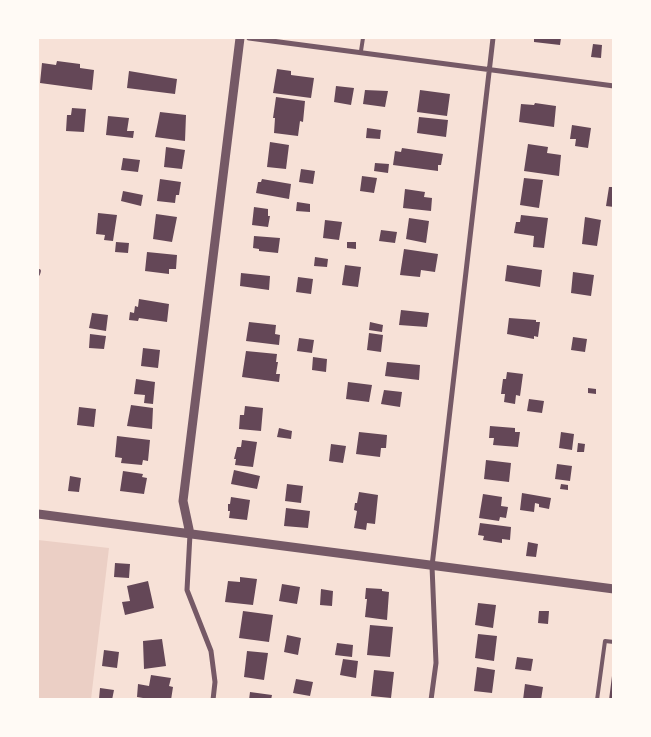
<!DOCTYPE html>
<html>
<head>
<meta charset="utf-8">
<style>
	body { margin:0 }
	#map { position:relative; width:651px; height:737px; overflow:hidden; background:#f7e1d7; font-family:Poppins,sans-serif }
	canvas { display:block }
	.frame { position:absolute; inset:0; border:39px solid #fffaf5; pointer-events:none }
</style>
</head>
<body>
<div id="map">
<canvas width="651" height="737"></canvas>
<div class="frame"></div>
</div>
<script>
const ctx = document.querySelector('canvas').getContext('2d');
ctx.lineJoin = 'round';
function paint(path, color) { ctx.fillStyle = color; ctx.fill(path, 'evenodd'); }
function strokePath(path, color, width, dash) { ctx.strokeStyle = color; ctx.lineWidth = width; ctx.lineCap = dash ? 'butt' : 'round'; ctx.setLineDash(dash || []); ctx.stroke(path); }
const green = new Path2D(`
	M 38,540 L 109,548 L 91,699 L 38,699 Z`);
const building = new Path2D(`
	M 534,38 L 561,38 L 560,45 L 534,42 Z
	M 593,44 L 602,45 L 601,58 L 591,57 Z
	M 57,61 L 80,64 L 80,68 L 94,70 L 92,90 L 40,83 L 42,63 L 56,65 Z
	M 277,69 L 291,71 L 291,75 L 314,78 L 311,98 L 273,93 Z
	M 129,71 L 177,79 L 175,94 L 127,88 Z
	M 336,86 L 354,88 L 351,105 L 334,102 Z
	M 365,90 L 388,91 L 385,107 L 363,104 Z
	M 420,90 L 450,94 L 447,116 L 417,112 Z
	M 276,97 L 305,101 L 303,122 L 300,121 L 298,136 L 274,133 L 275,118 L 273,118 Z
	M 535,103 L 556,106 L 554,127 L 519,122 L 521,104 L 534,105 Z
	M 72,108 L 86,109 L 84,132 L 66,131 L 67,115 L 71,115 Z
	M 160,112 L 186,115 L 185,141 L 155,137 Z
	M 108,116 L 129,118 L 127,131 L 134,131 L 133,138 L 106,135 Z
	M 419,117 L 448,120 L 446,137 L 417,133 Z
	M 572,125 L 591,128 L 588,148 L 575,146 L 576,139 L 570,139 Z
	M 367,128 L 381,130 L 380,139 L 366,138 Z
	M 270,142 L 289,145 L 286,169 L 267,167 Z
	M 528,144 L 548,147 L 547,153 L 561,155 L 559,176 L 524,171 Z
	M 166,147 L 185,150 L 182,169 L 164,167 Z
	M 402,148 L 443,154 L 441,165 L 438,165 L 438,171 L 393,165 L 395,151 L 401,152 Z
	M 123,158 L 140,160 L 138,172 L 121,170 Z
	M 375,163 L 389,164 L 388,173 L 374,171 Z
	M 301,169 L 315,171 L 313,184 L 299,182 Z
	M 362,176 L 377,178 L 374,193 L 360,191 Z
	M 524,178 L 543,180 L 539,208 L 520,205 Z
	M 160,179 L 181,182 L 179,195 L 176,195 L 175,203 L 157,201 Z
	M 262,179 L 291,184 L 289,199 L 256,193 L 258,182 L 261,182 Z
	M 609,187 L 614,187 L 614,207 L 606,206 Z
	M 405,189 L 425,192 L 424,197 L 432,198 L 431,211 L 403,208 Z
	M 123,191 L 143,195 L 141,206 L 121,201 Z
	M 297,202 L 310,204 L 310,212 L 296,211 Z
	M 254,207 L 268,209 L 268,216 L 270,216 L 268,227 L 252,225 Z
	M 98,213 L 117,215 L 113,241 L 104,240 L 105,235 L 96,234 Z
	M 156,214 L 177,217 L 172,242 L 153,239 Z
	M 521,215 L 548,218 L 544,248 L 533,247 L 534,236 L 514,233 L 516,222 L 520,222 Z
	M 585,217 L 601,220 L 597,246 L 582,244 Z
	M 409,218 L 429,221 L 426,243 L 406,239 Z
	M 325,220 L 342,222 L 339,240 L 323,238 Z
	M 381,230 L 397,232 L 395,243 L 379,241 Z
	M 254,236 L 280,238 L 278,253 L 259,251 L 259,249 L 253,248 Z
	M 116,242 L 129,243 L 128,253 L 115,252 Z
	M 347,242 L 356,242 L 356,249 L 347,248 Z
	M 404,249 L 438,254 L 435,272 L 421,270 L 420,277 L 400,275 Z
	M 147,252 L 177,255 L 176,269 L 169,269 L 169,274 L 145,271 Z
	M 315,257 L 328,259 L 327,267 L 314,266 Z
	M 345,265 L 361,267 L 358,287 L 342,285 Z
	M 507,265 L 542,270 L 540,287 L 505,281 Z
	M 573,272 L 594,275 L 591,296 L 571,293 Z
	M 241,273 L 270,276 L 269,290 L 240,286 Z
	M 298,277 L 313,279 L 311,294 L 296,292 Z
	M 139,299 L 169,304 L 167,322 L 139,318 L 138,321 L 129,320 L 130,312 L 134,313 L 135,306 L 138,307 Z
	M 401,310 L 429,313 L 427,327 L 399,325 Z
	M 92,313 L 108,315 L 106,331 L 89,328 Z
	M 509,318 L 536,320 L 536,322 L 540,322 L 538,337 L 534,336 L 534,339 L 507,334 Z
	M 249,322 L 276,325 L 275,334 L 280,335 L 279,345 L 246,341 Z
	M 370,322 L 383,325 L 382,332 L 369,330 Z
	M 369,333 L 383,335 L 381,352 L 367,350 Z
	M 90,334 L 106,336 L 104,349 L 89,348 Z
	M 573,337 L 587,339 L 585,352 L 571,350 Z
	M 299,338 L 314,340 L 312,353 L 297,351 Z
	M 143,348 L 160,350 L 158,368 L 141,366 Z
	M 246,351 L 277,354 L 276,362 L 278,362 L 276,374 L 280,374 L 279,382 L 242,377 Z
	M 313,357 L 327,359 L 326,372 L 312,370 Z
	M 387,362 L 420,365 L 419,380 L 385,376 Z
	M 507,372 L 523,374 L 520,396 L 516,395 L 515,404 L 504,402 L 505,394 L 501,394 L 503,379 L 506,379 Z
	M 136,379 L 155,382 L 153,404 L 144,403 L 145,395 L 134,394 Z
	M 348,382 L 372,385 L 369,402 L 346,399 Z
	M 588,388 L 596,389 L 596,394 L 588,393 Z
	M 384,390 L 402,392 L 400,407 L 381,404 Z
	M 529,399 L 544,401 L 542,413 L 527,411 Z
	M 131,405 L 153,408 L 152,429 L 127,426 Z
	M 245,406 L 263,408 L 261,431 L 239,429 L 240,415 L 244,415 Z
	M 79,407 L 96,409 L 94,427 L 77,425 Z
	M 490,426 L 515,428 L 515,432 L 520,432 L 518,447 L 493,445 L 494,438 L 489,438 Z
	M 279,428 L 292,431 L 291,439 L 277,437 Z
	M 359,432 L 387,435 L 386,448 L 381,448 L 380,457 L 356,454 Z
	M 561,432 L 574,434 L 572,450 L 559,448 Z
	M 117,436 L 150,440 L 148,461 L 143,460 L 142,465 L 121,463 L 122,458 L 115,457 Z
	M 242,440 L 257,442 L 253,467 L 235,465 L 236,459 L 234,459 L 237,447 L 241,447 Z
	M 578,443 L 585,444 L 584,452 L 577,452 Z
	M 331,444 L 346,446 L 343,463 L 329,461 Z
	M 486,460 L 511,463 L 509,482 L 484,479 Z
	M 557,464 L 572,466 L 570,481 L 555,479 Z
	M 234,470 L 260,476 L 257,489 L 231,484 Z
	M 123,471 L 143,474 L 142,477 L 147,478 L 144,494 L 120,491 Z
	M 70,476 L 81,478 L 79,492 L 68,491 Z
	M 287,484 L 303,486 L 301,503 L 285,501 Z
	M 561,484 L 568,485 L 568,490 L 560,489 Z
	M 359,492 L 378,495 L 375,524 L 367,523 L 366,530 L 354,528 L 357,511 L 354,510 L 355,503 L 357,503 Z
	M 522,493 L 551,498 L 549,509 L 539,507 L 539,504 L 535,503 L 534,512 L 520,510 Z
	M 483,494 L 502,497 L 501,506 L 508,507 L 506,518 L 500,517 L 499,521 L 479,518 Z
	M 231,497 L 250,500 L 247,520 L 229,518 L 230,511 L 228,511 L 228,504 L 230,504 Z
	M 286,508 L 310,511 L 308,528 L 284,526 Z
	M 480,523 L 511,527 L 510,540 L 502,539 L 502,543 L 483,540 L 484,536 L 478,535 Z
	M 528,542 L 538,544 L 536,557 L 526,556 Z
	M 115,563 L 130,564 L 129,578 L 114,577 Z
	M 240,577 L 257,579 L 253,605 L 225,602 L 228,581 L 240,582 Z
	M 148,581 L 154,608 L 125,615 L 122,602 L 130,601 L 127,586 Z
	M 282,584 L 300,587 L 297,604 L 279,601 Z
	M 366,588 L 382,589 L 382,591 L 389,592 L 387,620 L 365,617 L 367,599 L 365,599 Z
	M 321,589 L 333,591 L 332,606 L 320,605 Z
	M 478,603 L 496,605 L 493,628 L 475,625 Z
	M 243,611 L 273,615 L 269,642 L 239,638 Z
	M 539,611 L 549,611 L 548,624 L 538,623 Z
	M 370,625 L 393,627 L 390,657 L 367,655 Z
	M 478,634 L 497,636 L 494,661 L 475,658 Z
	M 287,635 L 301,638 L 298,655 L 284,652 Z
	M 162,639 L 166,666 L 144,669 L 143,641 Z
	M 337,643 L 353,645 L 352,657 L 335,655 Z
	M 104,650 L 119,652 L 117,668 L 102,666 Z
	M 247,651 L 268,653 L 264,680 L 244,677 Z
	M 517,657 L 533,659 L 531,671 L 515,669 Z
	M 343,659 L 358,661 L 356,678 L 340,675 Z
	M 477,667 L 495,670 L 492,693 L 474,691 Z
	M 374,670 L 394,672 L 391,698 L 371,696 Z
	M 151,675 L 171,678 L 169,686 L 173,687 L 171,700 L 155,700 L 137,697 L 138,684 L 149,686 Z
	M 612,676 L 614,676 L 614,700 L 609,700 Z
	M 296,679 L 313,682 L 310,696 L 293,693 Z
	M 525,684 L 543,687 L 541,700 L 523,700 Z
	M 100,688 L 114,690 L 112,700 L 99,699 Z
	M 250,692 L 272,695 L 271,700 L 249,700 Z`);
const service = new Path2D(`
	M 361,51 L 363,38
	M 38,274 L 39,271
	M 597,700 L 605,641 L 614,642`);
const minor = new Path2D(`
	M 249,38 L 614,86
	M 190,534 L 187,590 L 211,651 L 215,682 L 213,700
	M 431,700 L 436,663 L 432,566 L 493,38`);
const tertiary = new Path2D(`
	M 38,514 L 614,589
	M 190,534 L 183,501 L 240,38`);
paint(green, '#ebcfc5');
paint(building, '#644757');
strokePath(service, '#755966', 4);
strokePath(minor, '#755966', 5);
strokePath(tertiary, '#755966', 9);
</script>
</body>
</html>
